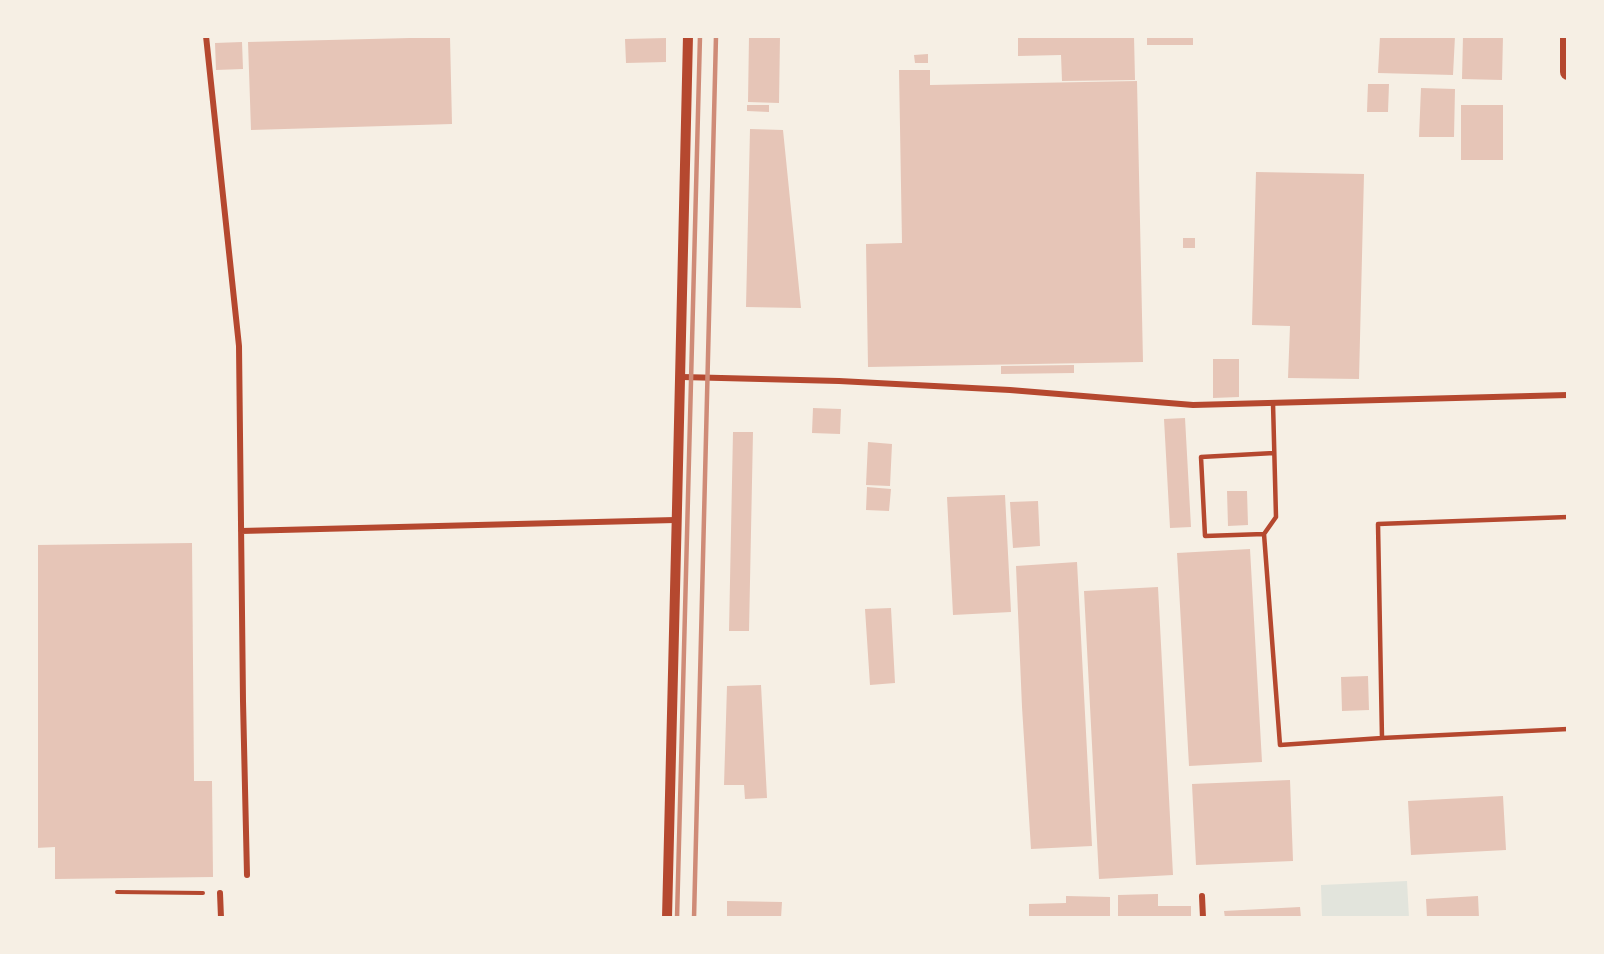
<!DOCTYPE html>
<html>
<head>
<meta charset="utf-8">
<style>
	body { margin:0 }
	#map { position:relative; width:1604px; height:954px; overflow:hidden; background:#f6efe4; font-family:"Noto Sans",sans-serif }
	canvas { display:block }
	.frame { position:absolute; inset:0; border:38px solid #f6efe4; pointer-events:none }
</style>
</head>
<body>
<div id="map">
<canvas width="1604" height="954"></canvas>
<div class="frame"></div>
</div>
<script>
const ctx = document.querySelector('canvas').getContext('2d');
ctx.lineJoin = 'round';
function paint(path, color) { ctx.fillStyle = color; ctx.fill(path, 'evenodd'); }
function strokePath(path, color, width, dash) { ctx.strokeStyle = color; ctx.lineWidth = width; ctx.lineCap = dash ? 'butt' : 'round'; ctx.setLineDash(dash || []); ctx.stroke(path); }
const green = new Path2D(`
	M 1407,881 L 1409,918 L 1322,918 L 1321,885 Z`);
const building = new Path2D(`
	M 749,36 L 780,36 L 779,103 L 748,102 Z
	M 1018,36 L 1134,36 L 1135,80 L 1062,81 L 1061,55 L 1018,56 Z
	M 1147,36 L 1193,36 L 1193,45 L 1147,45 Z
	M 1380,36 L 1455,36 L 1453,75 L 1378,73 Z
	M 1463,36 L 1503,36 L 1502,80 L 1462,79 Z
	M 450,37 L 452,124 L 251,130 L 248,42 Z
	M 666,38 L 666,62 L 626,63 L 625,39 Z
	M 242,42 L 243,69 L 216,70 L 215,43 Z
	M 928,54 L 928,63 L 915,63 L 914,55 Z
	M 899,70 L 930,70 L 930,85 L 1137,81 L 1143,362 L 868,367 L 866,244 L 902,243 Z
	M 1368,84 L 1389,84 L 1388,112 L 1367,112 Z
	M 1421,88 L 1455,89 L 1454,137 L 1419,137 Z
	M 747,105 L 769,105 L 769,112 L 747,111 Z
	M 1461,105 L 1503,105 L 1503,160 L 1461,160 Z
	M 750,129 L 783,130 L 801,308 L 746,307 Z
	M 1256,172 L 1364,174 L 1359,379 L 1288,378 L 1290,326 L 1252,325 Z
	M 1183,238 L 1195,238 L 1195,248 L 1183,248 Z
	M 1213,359 L 1239,359 L 1239,397 L 1213,398 Z
	M 1074,365 L 1074,373 L 1001,374 L 1001,366 Z
	M 813,408 L 841,409 L 840,434 L 812,433 Z
	M 1185,418 L 1191,527 L 1170,528 L 1164,419 Z
	M 733,432 L 753,432 L 749,631 L 729,631 Z
	M 868,442 L 892,444 L 890,486 L 866,485 Z
	M 867,487 L 891,489 L 889,511 L 866,510 Z
	M 1227,491 L 1247,491 L 1248,525 L 1228,526 Z
	M 1005,495 L 1011,612 L 953,615 L 947,497 Z
	M 1038,501 L 1040,546 L 1013,548 L 1010,502 Z
	M 192,543 L 194,781 L 212,781 L 213,877 L 55,879 L 55,847 L 36,848 L 36,545 Z
	M 1250,549 L 1262,762 L 1189,766 L 1177,553 Z
	M 1077,562 L 1092,846 L 1031,849 L 1022,707 L 1016,566 Z
	M 1158,587 L 1173,875 L 1099,879 L 1084,591 Z
	M 891,608 L 895,683 L 870,685 L 865,609 Z
	M 1368,676 L 1369,710 L 1342,711 L 1341,677 Z
	M 761,685 L 767,798 L 745,799 L 744,785 L 724,785 L 727,686 Z
	M 1290,780 L 1293,861 L 1196,865 L 1192,784 Z
	M 1503,796 L 1506,850 L 1411,855 L 1408,801 Z
	M 1158,894 L 1158,906 L 1191,906 L 1191,918 L 1118,918 L 1118,895 Z
	M 1066,896 L 1110,897 L 1110,918 L 1029,918 L 1029,904 L 1066,903 Z
	M 1478,896 L 1479,918 L 1427,918 L 1426,899 Z
	M 727,901 L 782,902 L 781,918 L 727,918 Z
	M 1300,907 L 1301,918 L 1225,918 L 1224,911 Z`);
const path = new Path2D(`
	M 117,892 L 203,893`);
const service = new Path2D(`
	M 1273,403 L 1276,517 L 1264,534 L 1280,745 L 1382,738
	M 1568,517 L 1378,524 L 1382,738 L 1568,729
	M 1264,534 L 1205,536 L 1201,457 L 1274,453`);
const minor = new Path2D(`
	M 206,36 L 239,346 L 243,701 L 247,875
	M 682,377 L 839,381 L 1010,390 L 1193,405 L 1568,395
	M 241,531 L 675,520
	M 220,893 L 221,918
	M 1202,896 L 1203,918`);
const tertiary = new Path2D(`
	M 667,918 C 673,624 683,330 688,36`);
const trunk = new Path2D(`
	M 1568,36 L 1568,72`);
const rail = new Path2D(`
	M 677,918 L 700,36
	M 694,918 L 716,36`);
paint(green, '#e2e4dc');
paint(building, '#e6c5b7');
strokePath(path, '#b5482f', 4);
strokePath(service, '#b5482f', 4.5);
strokePath(minor, '#b5482f', 6);
strokePath(tertiary, '#b5482f', 10);
strokePath(trunk, '#b5482f', 16);
strokePath(rail, '#cf8b77', 4.5);
</script>
</body>
</html>
